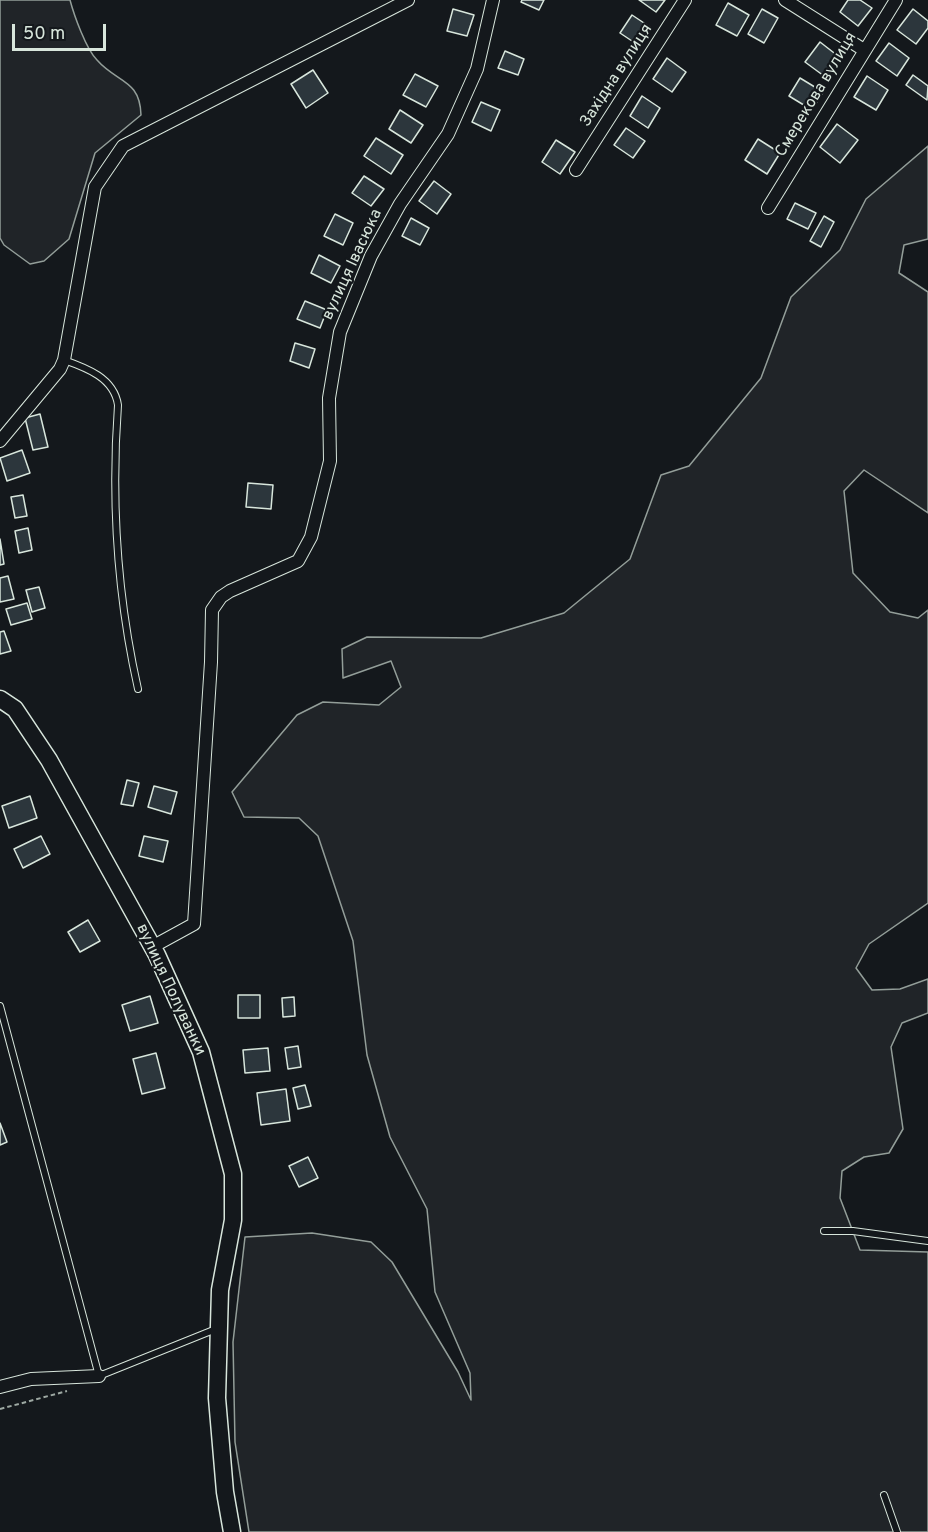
<!DOCTYPE html>
<html>
<head>
<meta charset="utf-8">
<style>
	body { margin:0 }
	#map { position:relative; width:928px; height:1532px; overflow:hidden; background:#14181c; font-family:Overpass,sans-serif }
	canvas { display:block }
	.scale { position:absolute; left:12px; top:24px; width:94px; height:27px; box-sizing:border-box; border:3px solid #d8e6dc; border-top:0; padding-left:8px; font-size:18px; line-height:21px; white-space:nowrap; color:#d8e6dc; -webkit-text-stroke:4px #14181c; paint-order:stroke }
</style>
</head>
<body>
<div id="map">
<canvas width="928" height="1532"></canvas>
<div class="scale">50 m</div>
</div>
<script>
const ctx = document.querySelector('canvas').getContext('2d');
ctx.lineJoin = 'round';
function paint(path, color) { ctx.fillStyle = color; ctx.fill(path, 'evenodd'); }
function strokePath(path, color, width, dash) { ctx.strokeStyle = color; ctx.lineWidth = width; ctx.lineCap = dash ? 'butt' : 'round'; ctx.setLineDash(dash || []); ctx.stroke(path); }
function write(font, color, halo, rows, align = 'center') {
  ctx.font = font + ' Overpass,sans-serif'; ctx.lineWidth = 4.5; ctx.setLineDash([]); ctx.textBaseline = 'middle'; ctx.strokeStyle = halo; ctx.fillStyle = color; for (const [text, x, y, turn = 0] of rows) {
    ctx.save(); ctx.translate(x, y); ctx.rotate((+turn || 0) * Math.PI / 180); ctx.textAlign = isNaN(turn) ? turn : align; if (halo) ctx.strokeText(text, 0, 0); ctx.fillText(text, 0, 0); ctx.restore();
  }
}
const green = new Path2D(`
	M 0,0 L 70,0 C 74,15 86,49 97,60 C 117,83 140,79 141,115 L 95,153 L 69,239 L 44,261 L 30,264 L 4,245 L 0,238 Z
	M 928,146 L 928,239 L 904,245 L 899,273 L 928,292 L 928,513 L 864,470 L 844,491 L 853,573 L 890,612 L 918,618 L 928,610 L 928,903 L 869,944 L 856,968 L 872,990 L 900,989 L 928,979 L 928,1013 L 902,1023 L 891,1047 L 903,1129 L 889,1153 L 864,1157 L 842,1171 L 840,1198 L 860,1250 L 928,1252 L 928,1532 L 249,1532 L 235,1442 L 233,1342 L 245,1237 L 312,1233 L 371,1242 L 392,1262 L 458,1372 L 471,1400 L 470,1373 L 435,1292 L 427,1209 L 390,1137 L 367,1055 L 353,941 L 318,836 L 299,818 L 244,817 L 232,792 L 297,715 L 323,702 L 379,705 L 401,687 L 391,661 L 343,678 L 342,649 L 367,637 L 481,638 L 564,613 L 630,559 L 661,475 L 689,466 L 761,378 L 791,297 L 840,250 L 866,199 Z`);
const building = new Path2D(`
	M 522,0 L 544,0 L 539,10 L 521,2 Z
	M 639,0 L 665,0 L 656,12 Z
	M 848,0 L 860,0 L 872,8 L 858,26 L 840,12 Z
	M 728,3 L 749,15 L 737,36 L 716,25 Z
	M 453,9 L 474,15 L 467,36 L 447,31 Z
	M 762,9 L 778,18 L 764,43 L 748,34 Z
	M 913,9 L 928,21 L 928,28 L 916,44 L 897,30 Z
	M 632,15 L 650,27 L 638,45 L 620,33 Z
	M 820,42 L 838,56 L 824,76 L 805,62 Z
	M 889,43 L 909,58 L 897,76 L 876,61 Z
	M 505,51 L 524,59 L 518,75 L 498,68 Z
	M 667,58 L 686,72 L 672,92 L 653,79 Z
	M 313,70 L 328,93 L 306,108 L 291,84 Z
	M 415,74 L 438,86 L 426,107 L 403,95 Z
	M 913,75 L 928,86 L 927,100 L 906,85 Z
	M 867,76 L 888,90 L 876,110 L 854,97 Z
	M 800,78 L 823,92 L 812,110 L 789,96 Z
	M 642,96 L 660,108 L 648,128 L 630,116 Z
	M 481,102 L 500,110 L 491,131 L 472,122 Z
	M 400,110 L 423,125 L 411,143 L 389,129 Z
	M 837,124 L 858,140 L 840,163 L 820,147 Z
	M 626,128 L 645,141 L 633,158 L 614,145 Z
	M 376,138 L 403,155 L 391,174 L 364,156 Z
	M 758,139 L 780,153 L 767,174 L 745,160 Z
	M 556,140 L 575,152 L 560,174 L 542,162 Z
	M 364,176 L 384,189 L 371,206 L 352,193 Z
	M 434,181 L 451,194 L 437,214 L 419,201 Z
	M 795,203 L 816,213 L 808,229 L 787,219 Z
	M 335,214 L 353,223 L 343,245 L 324,236 Z
	M 824,216 L 834,222 L 821,247 L 810,241 Z
	M 411,218 L 429,228 L 420,245 L 402,236 Z
	M 319,255 L 340,266 L 331,283 L 311,273 Z
	M 305,301 L 327,310 L 320,328 L 297,319 Z
	M 295,343 L 315,349 L 309,368 L 290,361 Z
	M 40,414 L 48,447 L 33,450 L 25,418 Z
	M 22,450 L 30,473 L 7,481 L 0,458 Z
	M 248,483 L 273,485 L 271,509 L 246,507 Z
	M 23,495 L 27,516 L 15,518 L 11,497 Z
	M 28,528 L 32,550 L 19,553 L 15,531 Z
	M 0,539 L 4,564 L 0,565 Z
	M 8,576 L 14,599 L 0,602 L 0,578 Z
	M 39,587 L 45,608 L 32,612 L 26,590 Z
	M 27,603 L 32,619 L 11,625 L 6,609 Z
	M 4,631 L 11,651 L 0,654 L 0,632 Z
	M 127,780 L 139,783 L 133,806 L 121,804 Z
	M 154,786 L 177,792 L 171,814 L 148,807 Z
	M 30,796 L 37,818 L 9,828 L 2,806 Z
	M 41,836 L 50,854 L 23,868 L 14,849 Z
	M 144,836 L 168,841 L 163,862 L 139,856 Z
	M 88,920 L 100,941 L 80,952 L 68,932 Z
	M 238,995 L 260,995 L 260,1018 L 238,1018 Z
	M 150,996 L 158,1023 L 130,1031 L 122,1005 Z
	M 294,997 L 295,1016 L 283,1017 L 282,998 Z
	M 298,1046 L 301,1067 L 288,1069 L 285,1048 Z
	M 268,1048 L 270,1071 L 245,1073 L 243,1050 Z
	M 156,1053 L 165,1088 L 142,1094 L 133,1059 Z
	M 305,1085 L 311,1106 L 298,1109 L 293,1088 Z
	M 286,1089 L 290,1121 L 261,1125 L 257,1093 Z
	M 0,1123 L 7,1142 L 0,1145 Z
	M 308,1157 L 318,1178 L 299,1187 L 289,1166 Z`);
const path = new Path2D(`
	M 0,1409 L 67,1391`);
const lane = new Path2D(`
	M 64,360 C 87,368 114,378 118,405 C 111,501 117,595 138,689
	M 0,1006 L 99,1376 L 216,1329
	M 824,1231 L 853,1231 L 928,1241
	M 884,1495 L 897,1532`);
const street = new Path2D(`
	M 785,0 L 864,50
	M 576,170 L 685,0
	M 768,208 L 896,0
	M 0,441 L 60,369 L 64,360 L 95,187 L 123,146 L 408,0
	M 152,947 L 194,924 L 211,662 L 212,610 L 221,597 L 230,591 L 298,561 L 311,537 L 330,461 L 329,398 L 340,332 L 371,256 L 400,204 L 448,134 L 477,69 L 493,0
	M 0,1387 L 31,1379 L 99,1376`);
const secondary = new Path2D(`
	M 0,699 L 15,709 L 49,760 L 157,955 L 201,1052 L 233,1174 L 233,1220 L 220,1290 L 217,1398 L 225,1492 L 232,1532`);
const streetNames = [
	["Західна вулиця",617,76,-57],
	["Смерекова вулиця",817,95,-59],
	["вулиця Івасюка",353,265,-65],
	["вулиця Полуванки",170,990,65]
];
paint(green, '#202428');
strokePath(green, '#939e99', 1.5);
paint(building, '#2c363c');
strokePath(building, '#d8e6dc', 1.5);
strokePath(lane, '#d8e6dc', 8);
strokePath(street, '#d8e6dc', 14);
strokePath(secondary, '#d8e6dc', 19);
strokePath(path, '#9da8a2', 2, [4.5, 3]);
strokePath(lane, '#14181c', 6);
strokePath(street, '#14181c', 12);
strokePath(secondary, '#14181c', 16);
write('16px', '#d8e6dc', '#14181c', streetNames);
</script>
</body>
</html>
